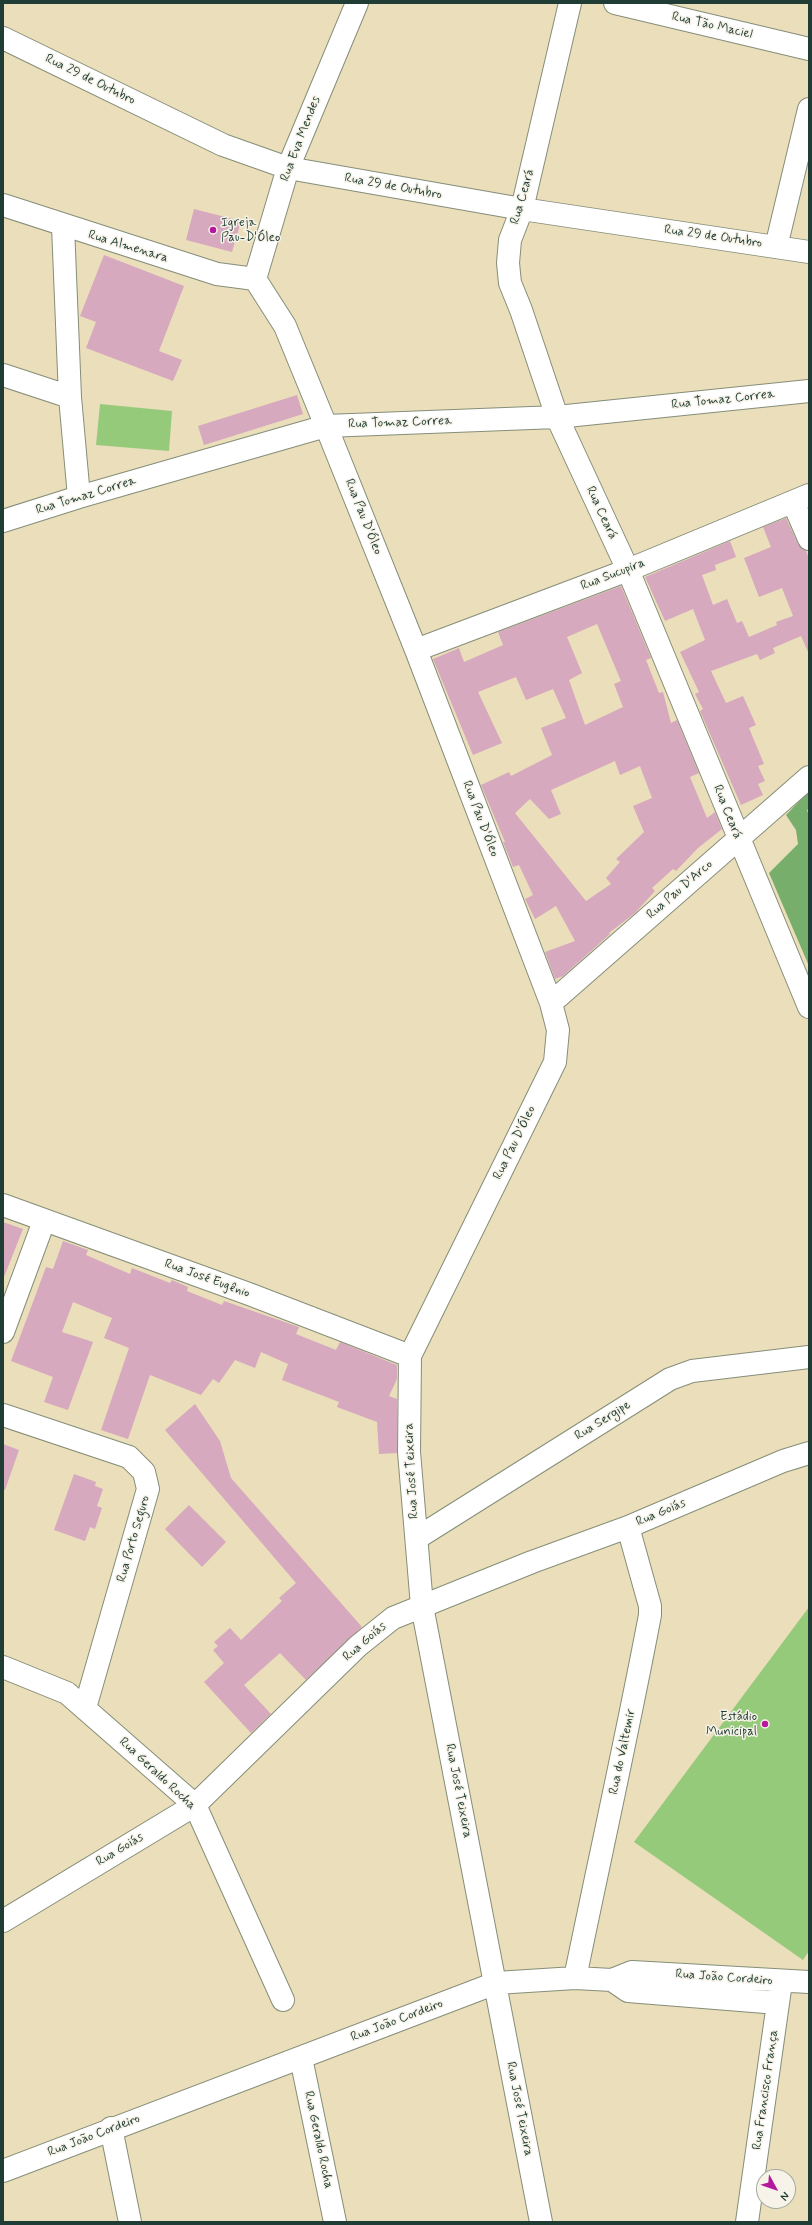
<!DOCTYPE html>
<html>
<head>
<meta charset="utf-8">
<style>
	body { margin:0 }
	#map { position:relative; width:812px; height:2225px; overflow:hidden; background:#ebdebb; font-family:Mynerve,sans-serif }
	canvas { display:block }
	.frame { position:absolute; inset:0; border:4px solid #1f3d34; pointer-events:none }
	.north { position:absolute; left:756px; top:2169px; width:40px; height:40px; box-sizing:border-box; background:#f7f3e8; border:1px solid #a1aaa0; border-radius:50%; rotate:130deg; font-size:11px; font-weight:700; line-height:16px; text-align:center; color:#1f3d34 }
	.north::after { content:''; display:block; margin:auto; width:14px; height:18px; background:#b5179e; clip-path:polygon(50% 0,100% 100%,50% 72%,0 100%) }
</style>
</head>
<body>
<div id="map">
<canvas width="812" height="2225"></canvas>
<div class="frame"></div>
<div class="north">N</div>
</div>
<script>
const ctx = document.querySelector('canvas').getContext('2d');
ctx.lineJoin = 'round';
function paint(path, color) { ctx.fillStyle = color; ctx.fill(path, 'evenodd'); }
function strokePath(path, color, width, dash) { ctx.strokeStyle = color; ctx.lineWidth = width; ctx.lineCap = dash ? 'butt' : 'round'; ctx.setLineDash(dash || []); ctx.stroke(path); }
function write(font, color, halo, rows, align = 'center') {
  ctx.font = font + ' Mynerve,sans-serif'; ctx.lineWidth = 3; ctx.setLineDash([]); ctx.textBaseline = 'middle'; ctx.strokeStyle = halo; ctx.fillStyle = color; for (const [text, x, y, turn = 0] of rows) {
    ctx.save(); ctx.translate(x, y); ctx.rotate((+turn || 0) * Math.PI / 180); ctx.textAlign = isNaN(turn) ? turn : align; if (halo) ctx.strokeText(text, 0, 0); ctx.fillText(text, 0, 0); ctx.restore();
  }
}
const green = new Path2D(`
	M 100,404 L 172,411 L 169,451 L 96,445 Z
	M 809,1607 L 809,1951 L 803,1960 L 634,1842 Z`);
const forest = new Path2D(`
	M 809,791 L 809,809 L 807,810 L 809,816 L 809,966 L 769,873 L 798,844 L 796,830 L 786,815 Z`);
const building = new Path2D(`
	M 194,209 L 241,221 L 232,252 L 186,240 Z
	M 104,255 L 184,286 L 159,351 L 182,360 L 173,381 L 86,348 L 96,322 L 80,316 Z
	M 297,395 L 303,414 L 204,445 L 198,426 Z
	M 786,518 L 798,544 L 806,551 L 809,558 L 809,654 L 801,636 L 773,648 L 775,653 L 760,660 L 757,654 L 711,671 L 726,703 L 743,696 L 756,725 L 749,728 L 764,764 L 758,766 L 765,781 L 758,784 L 763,795 L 741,805 L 700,711 L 703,709 L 695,694 L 699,692 L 680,652 L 705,640 L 693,609 L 665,621 L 645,577 L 730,541 L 736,557 L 715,565 L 716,570 L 702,575 L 713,605 L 727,599 L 737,623 L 742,621 L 749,637 L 777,625 L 776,622 L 793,616 L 782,588 L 759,597 L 744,558 L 771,547 L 763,527 Z
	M 621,586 L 651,658 L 646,660 L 659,693 L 663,692 L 671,723 L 677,720 L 699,773 L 690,777 L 707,818 L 715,812 L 722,829 L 698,848 L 676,871 L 673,869 L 652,888 L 655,891 L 635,913 L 609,933 L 610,934 L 563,976 L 555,979 L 545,952 L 575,941 L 556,906 L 535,919 L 525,899 L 533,895 L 519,865 L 513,867 L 503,842 L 505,842 L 481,785 L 509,772 L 511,776 L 552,755 L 541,728 L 566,718 L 553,689 L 526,700 L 516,677 L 478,692 L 502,743 L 473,755 L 433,659 L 459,648 L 464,662 L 503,645 L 498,632 ZM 597,624 L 621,681 L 614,684 L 623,707 L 585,725 L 569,680 L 582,673 L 567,637 ZM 615,761 L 620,775 L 640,766 L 652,798 L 633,806 L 644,832 L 616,859 L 620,862 L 606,878 L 611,884 L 586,901 L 515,813 L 530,799 L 549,819 L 561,814 L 551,790 Z
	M 3,1222 L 23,1229 L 4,1277 L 3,1277 Z
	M 63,1241 L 88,1250 L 86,1255 L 130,1274 L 132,1268 L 170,1283 L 172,1280 L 188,1287 L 187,1291 L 222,1305 L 224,1301 L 299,1327 L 296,1334 L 336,1350 L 340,1342 L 397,1365 L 397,1379 L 389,1396 L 397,1399 L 397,1453 L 379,1454 L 377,1422 L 337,1407 L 339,1402 L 282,1380 L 288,1364 L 261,1352 L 255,1368 L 235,1360 L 219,1383 L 213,1379 L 201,1395 L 150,1375 L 128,1439 L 101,1430 L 129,1348 L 104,1338 L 112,1318 L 73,1302 L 62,1332 L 93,1342 L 68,1410 L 44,1402 L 53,1377 L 11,1361 L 46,1267 L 53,1269 Z
	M 195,1404 L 220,1441 L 231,1478 L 362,1627 L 306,1680 L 280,1653 L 244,1685 L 271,1714 L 251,1733 L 204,1682 L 224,1663 L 213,1650 L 218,1646 L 214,1642 L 230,1628 L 241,1640 L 282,1601 L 279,1598 L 296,1583 L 165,1430 Z
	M 3,1444 L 19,1450 L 5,1490 L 3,1490 Z
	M 74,1474 L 96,1482 L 95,1486 L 103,1489 L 97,1506 L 102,1508 L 95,1529 L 90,1527 L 85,1541 L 54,1530 Z
	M 189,1505 L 226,1542 L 202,1567 L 165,1529 Z`);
const minor = new Path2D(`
	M 570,3 L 522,209 L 510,240 L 508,263 L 510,283 L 521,310 L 557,417 L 628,570 L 809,1007
	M 615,3 L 809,49
	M 3,38 L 223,145 L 288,168 L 522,209 L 809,252
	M 3,205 L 217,274 L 255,279
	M 63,226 L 70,397 L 79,497
	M 776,247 L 809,109
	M 255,279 L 285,326 L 326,426 L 416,650 L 551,1003 L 558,1030 L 555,1062 L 410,1356 L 409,1452 L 422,1606 L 541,2222
	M 255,279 L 288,168 L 357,3
	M 3,375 L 70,397
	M 793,502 L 809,539
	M 3,521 L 79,497 L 326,426 L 557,417 L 809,391
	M 416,650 L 628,570 L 809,495
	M 551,1003 L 809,777
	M 3,1205 L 249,1294 L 410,1356
	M 3,1332 L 44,1221
	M 3,1415 L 129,1457 L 144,1472 L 148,1489 L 85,1708
	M 417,1538 L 670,1379 L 692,1371 L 809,1357
	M 3,1667 L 67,1693 L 195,1805 L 283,2000
	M 3,1921 L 195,1805 L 358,1646 L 393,1618 L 532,1562 L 628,1527 L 783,1461 L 809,1453
	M 575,1978 C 600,1857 627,1736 650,1615 L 650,1606 L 628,1527
	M 612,1980 L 628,1991 L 778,2003
	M 301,2058 L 335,2222
	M 111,2128 L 130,2222
	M 3,2171 L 496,1983 L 575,1978 L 612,1980 L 632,1972 L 809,1982
	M 747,2222 L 781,1982`);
const markers = [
	[213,230,4,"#b5179e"],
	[765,1724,4,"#b5179e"]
];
const streetNames = [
	["Rua Tão Maciel",712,26,13],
	["Rua 29 de Outubro",90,80,26],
	["Rua Eva Mendes",301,139,-69],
	["Rua 29 de Outubro",393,187,10],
	["Rua Ceará",523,197,-74],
	["Rua 29 de Outubro",713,237,8],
	["Rua Almenara",128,247,17],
	["Rua Tomaz Correa",723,400,-6],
	["Rua Tomaz Correa",400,423,-2],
	["Rua Tomaz Correa",86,496,-17],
	["Rua Ceará",601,513,65],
	["Rua Pau D'Óleo",363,517,68],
	["Rua Sucupira",613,575,-21],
	["Rua Ceará",727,812,68],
	["Rua Pau D'Óleo",480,819,69],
	["Rua Pau D'Arco",680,890,-41],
	["Rua Pau D'Óleo",515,1143,-64],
	["Rua José Eugênio",207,1279,20],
	["Rua Sergipe",603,1421,-32],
	["Rua José Teixeira",412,1471,-93],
	["Rua Goiás",661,1513,-23],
	["Rua Porto Seguro",134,1539,-74],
	["Rua Goiás",365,1642,-41],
	["Rua do Valtemir",623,1752,-78],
	["Rua Geraldo Rocha",157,1774,43],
	["Rua José Teixeira",458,1791,79],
	["Rua Goiás",120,1850,-31],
	["Rua João Cordeiro",724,1978,4],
	["Rua João Cordeiro",397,2021,-21],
	["Rua Francisco França",766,2090,-82],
	["Rua José Teixeira",519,2109,79],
	["Rua João Cordeiro",94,2136,-21],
	["Rua Geraldo Rocha",318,2140,78]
];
const poiNames = [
	["Igreja",221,223],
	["Pau-D'Óleo",221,238],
	["Estádio",757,1717,"right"],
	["Municipal",757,1732,"right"]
];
paint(green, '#96ca7b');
paint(forest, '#78ae6b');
paint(building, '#d6a9be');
strokePath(minor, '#858e78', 24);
strokePath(minor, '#fff', 22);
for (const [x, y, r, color] of markers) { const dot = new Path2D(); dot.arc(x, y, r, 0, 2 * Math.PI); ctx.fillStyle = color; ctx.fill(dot); strokePath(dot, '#f7f3e8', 1.5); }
write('13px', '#1f3d34', '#f7f3e8', streetNames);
write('13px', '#1f3d34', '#f7f3e8', poiNames, 'left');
</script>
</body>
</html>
